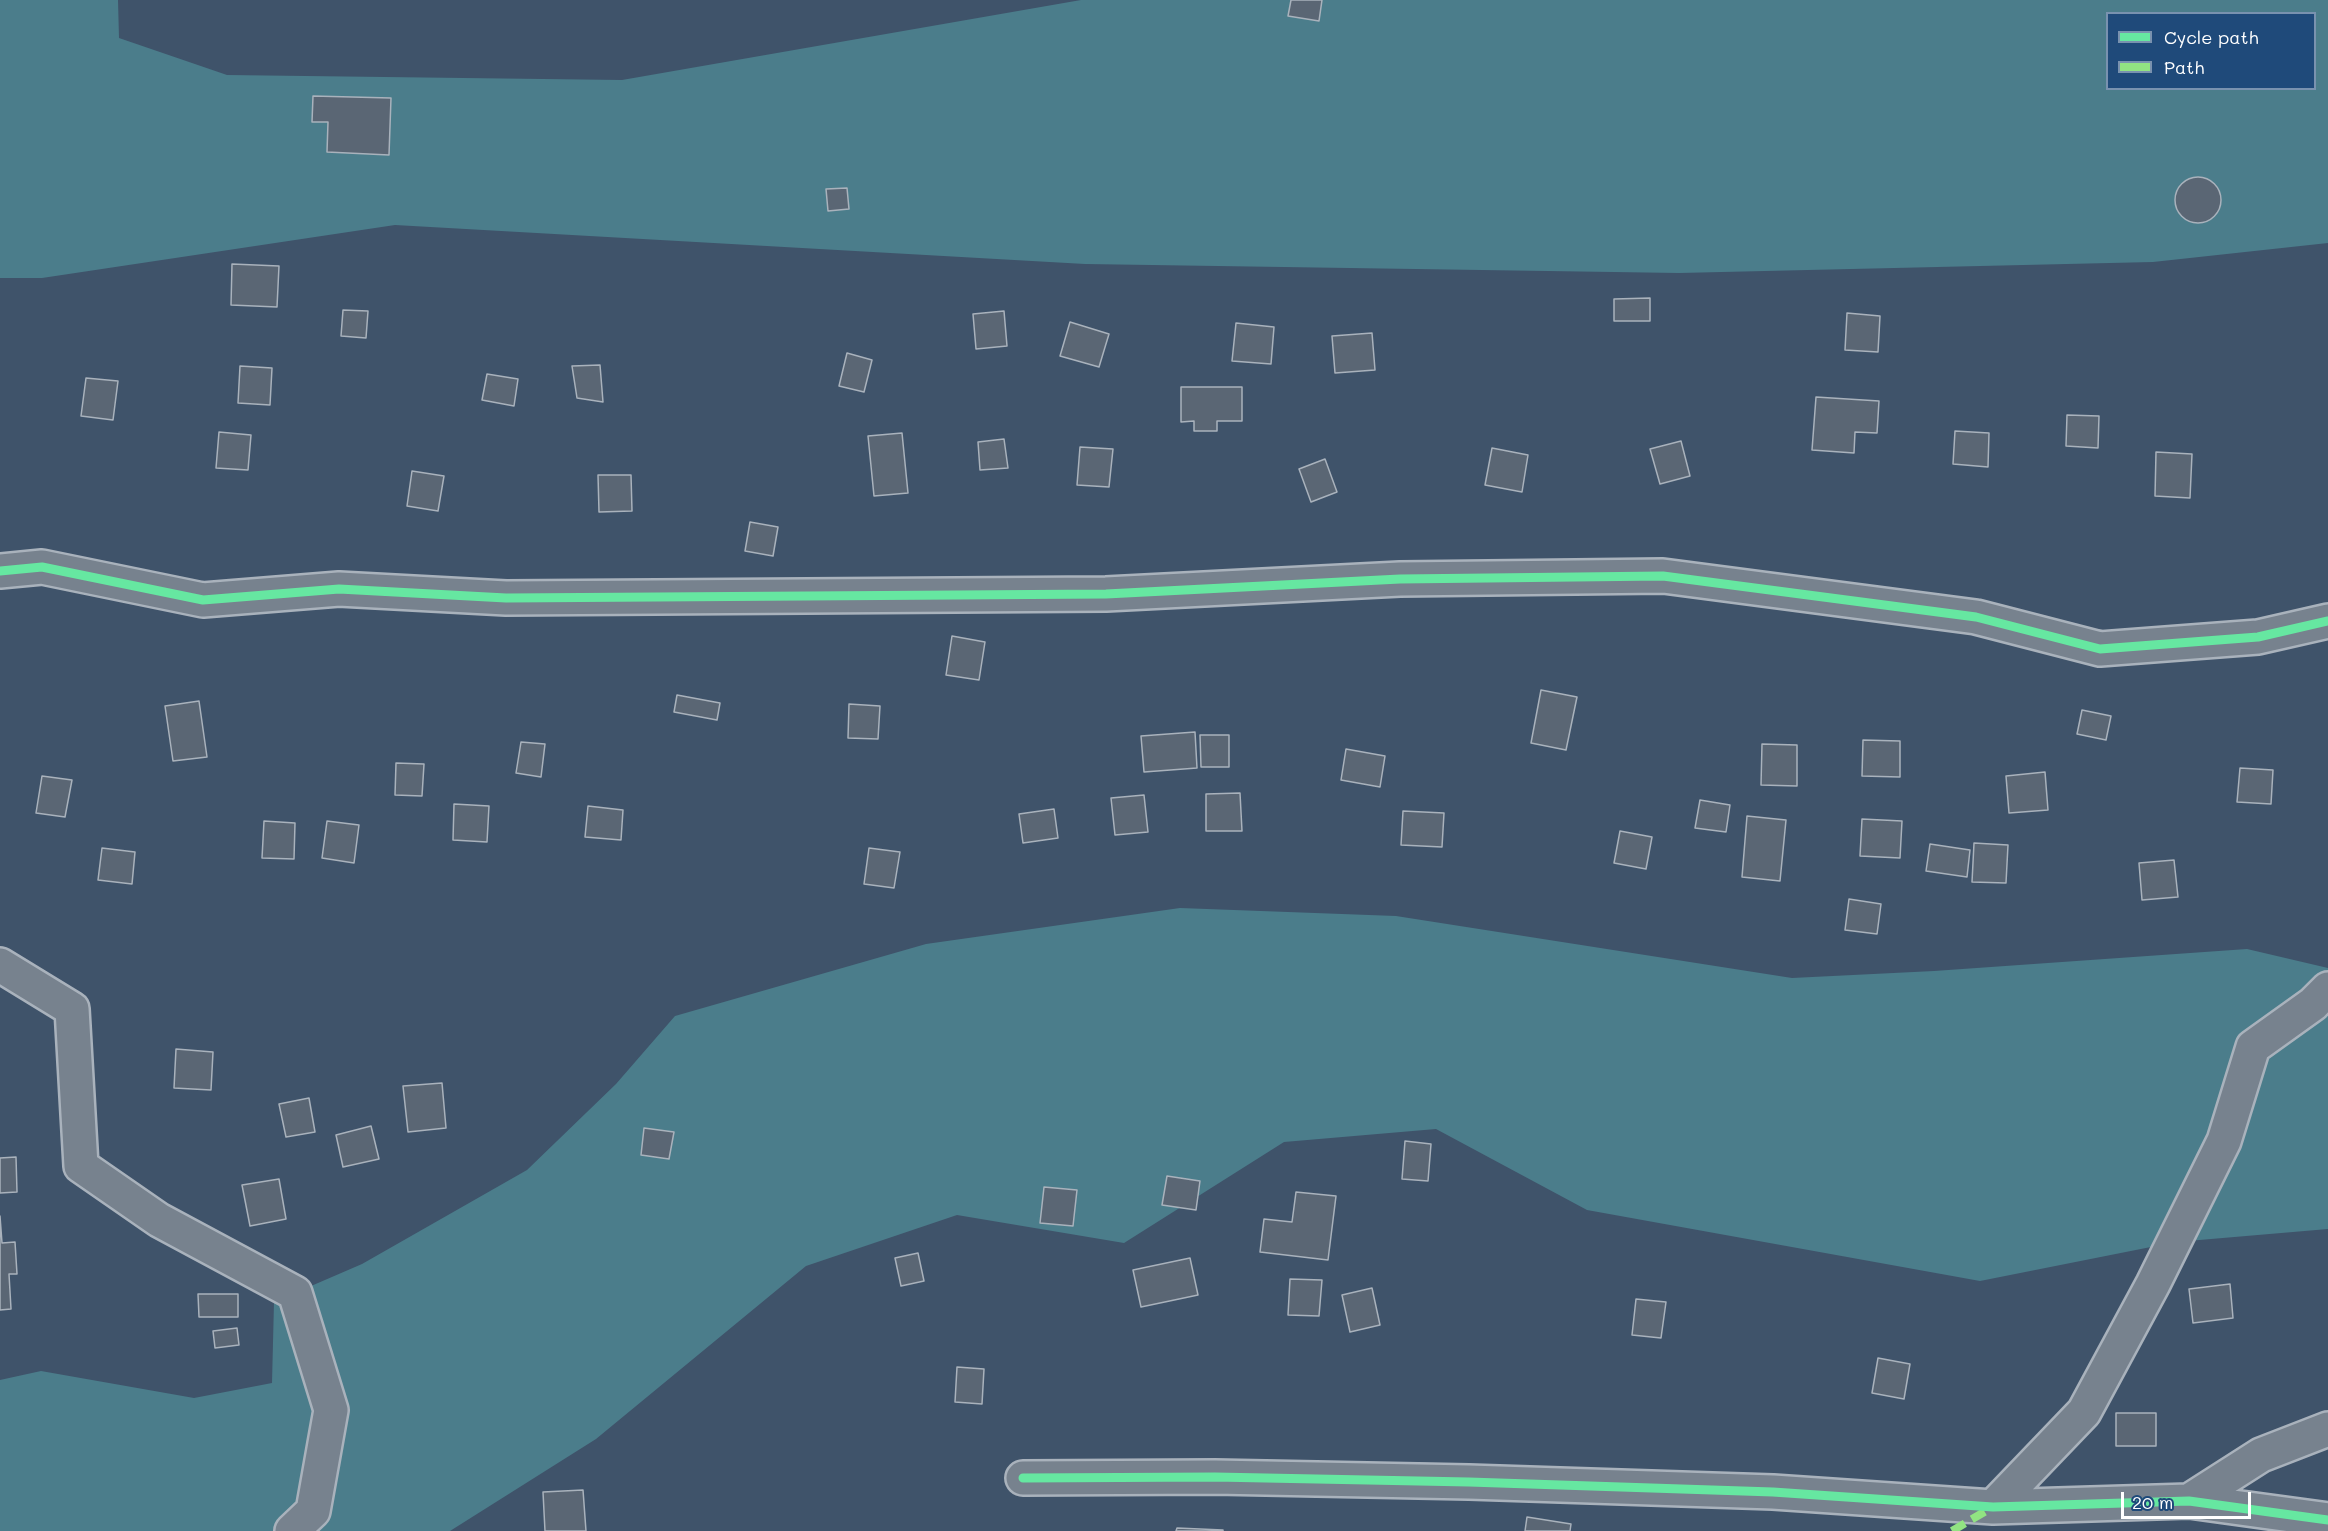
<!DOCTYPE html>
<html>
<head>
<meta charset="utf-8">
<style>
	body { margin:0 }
	#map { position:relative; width:2328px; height:1531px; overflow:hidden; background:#3f536a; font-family:Mali,sans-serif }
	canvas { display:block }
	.legend { position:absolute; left:2106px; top:12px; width:210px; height:78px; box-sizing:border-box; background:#1f4a7a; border:2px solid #7992af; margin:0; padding:8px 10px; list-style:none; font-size:18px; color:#fff }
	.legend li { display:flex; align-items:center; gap:12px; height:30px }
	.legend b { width:30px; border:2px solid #7992af }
	.scale { position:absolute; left:2121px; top:1492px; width:130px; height:27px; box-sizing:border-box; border:3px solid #fff; border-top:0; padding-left:8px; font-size:18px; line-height:21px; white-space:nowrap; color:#fff; -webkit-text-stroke:4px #1f4a7a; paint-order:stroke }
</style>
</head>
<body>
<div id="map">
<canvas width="2328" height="1531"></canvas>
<ul class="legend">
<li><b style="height:8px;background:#66e7a1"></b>Cycle path</li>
<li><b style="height:8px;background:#91e382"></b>Path</li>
</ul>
<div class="scale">20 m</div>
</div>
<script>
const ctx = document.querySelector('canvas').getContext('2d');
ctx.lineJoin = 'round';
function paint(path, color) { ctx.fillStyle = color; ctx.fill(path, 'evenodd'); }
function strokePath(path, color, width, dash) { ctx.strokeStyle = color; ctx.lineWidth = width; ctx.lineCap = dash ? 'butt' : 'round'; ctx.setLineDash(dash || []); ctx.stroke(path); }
const green = new Path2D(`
	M 0,0 L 118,0 L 119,38 L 227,75 L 622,80 L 1081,0 L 2328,0 L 2328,243 L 2153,262 L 1679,273 L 1085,264 L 395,225 L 42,278 L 0,278 ZM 2108,14 L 2314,14 L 2314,88 L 2108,88 Z
	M 1180,908 L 1396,916 L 1792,978 L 1934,971 L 2247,949 L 2328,968 L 2328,1229 L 2176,1242 L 1980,1281 L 1587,1210 L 1436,1129 L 1284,1142 L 1124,1243 L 957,1215 L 806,1266 L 596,1439 L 450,1531 L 0,1531 L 0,1380 L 41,1371 L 194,1398 L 272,1383 L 274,1302 L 362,1264 L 527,1170 L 616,1084 L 675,1016 L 926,944 Z`);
const building = new Path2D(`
	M 1291,0 L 1322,0 L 1319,21 L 1288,16 Z
	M 313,96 L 391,98 L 389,155 L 327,152 L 328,122 L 312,122 Z
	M2175 200a23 23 0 1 1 46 0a23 23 0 1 1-46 0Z
	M 847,188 L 849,209 L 828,211 L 826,189 Z
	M 232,264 L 279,266 L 277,307 L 231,305 Z
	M 1650,298 L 1650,321 L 1614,321 L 1614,299 Z
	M 343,310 L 368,311 L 366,338 L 341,336 Z
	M 1004,311 L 1007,346 L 976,349 L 973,314 Z
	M 1847,313 L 1880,316 L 1878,352 L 1845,350 Z
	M 1070,322 L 1109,334 L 1099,367 L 1060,356 Z
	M 1236,323 L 1274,327 L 1271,364 L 1232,361 Z
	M 1372,333 L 1375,370 L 1335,373 L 1332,336 Z
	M 847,353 L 872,360 L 864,392 L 839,386 Z
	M 600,365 L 603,402 L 577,398 L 572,366 Z
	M 240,366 L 272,368 L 270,405 L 238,403 Z
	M 487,374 L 518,379 L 514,406 L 482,400 Z
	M 86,378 L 118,381 L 113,420 L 81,416 Z
	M 1181,387 L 1242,387 L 1242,421 L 1217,421 L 1217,431 L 1194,431 L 1194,421 L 1181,422 Z
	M 1816,397 L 1879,401 L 1877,433 L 1855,432 L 1854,453 L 1812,450 Z
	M 2067,415 L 2099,416 L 2098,448 L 2066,446 Z
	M 1955,431 L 1989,433 L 1988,467 L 1953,464 Z
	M 219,432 L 251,435 L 248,470 L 216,468 Z
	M 902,433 L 908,493 L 874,496 L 868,436 Z
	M 1004,439 L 1008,468 L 980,470 L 978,442 Z
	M 1681,441 L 1690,476 L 1660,484 L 1650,449 Z
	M 1080,447 L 1113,449 L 1109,487 L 1077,485 Z
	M 1492,448 L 1528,455 L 1522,492 L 1485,485 Z
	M 2156,452 L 2192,454 L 2190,498 L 2155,496 Z
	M 1325,459 L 1337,492 L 1311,502 L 1299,469 Z
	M 412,471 L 444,476 L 438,511 L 407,506 Z
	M 598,475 L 631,475 L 632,511 L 599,512 Z
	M 750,522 L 778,527 L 773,556 L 745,551 Z
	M 952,636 L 985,642 L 979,680 L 946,675 Z
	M 1541,690 L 1577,697 L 1566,750 L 1531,743 Z
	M 677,695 L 720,703 L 717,720 L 674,712 Z
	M 199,701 L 207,757 L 173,761 L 165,706 Z
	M 849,704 L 880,706 L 878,739 L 848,738 Z
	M 2082,710 L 2111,716 L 2106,740 L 2077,734 Z
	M 1195,732 L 1197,768 L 1144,772 L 1141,736 Z
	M 1200,735 L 1229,735 L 1229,767 L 1201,767 Z
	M 1863,740 L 1900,741 L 1900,777 L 1862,776 Z
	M 521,742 L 545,744 L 541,777 L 516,773 Z
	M 1762,744 L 1797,745 L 1797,786 L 1761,785 Z
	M 1346,749 L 1385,756 L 1380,787 L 1341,780 Z
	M 396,763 L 424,764 L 422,796 L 395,795 Z
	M 2240,768 L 2273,770 L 2271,804 L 2237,802 Z
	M 2045,772 L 2048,810 L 2009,813 L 2006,776 Z
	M 42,776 L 72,780 L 65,817 L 36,813 Z
	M 1240,793 L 1242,831 L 1206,831 L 1206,794 Z
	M 1144,795 L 1148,832 L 1115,835 L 1111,798 Z
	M 1700,800 L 1730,805 L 1726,832 L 1695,828 Z
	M 454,804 L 489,806 L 487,842 L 453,840 Z
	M 588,806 L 623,810 L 621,840 L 585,837 Z
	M 1054,809 L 1058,838 L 1023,843 L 1019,814 Z
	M 1403,811 L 1444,813 L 1442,847 L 1401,845 Z
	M 1747,816 L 1786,820 L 1780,881 L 1742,877 Z
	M 1862,819 L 1902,821 L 1900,858 L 1860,856 Z
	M 264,821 L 295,823 L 294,859 L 262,858 Z
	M 327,821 L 359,825 L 354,863 L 322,858 Z
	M 1620,831 L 1652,837 L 1646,869 L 1614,863 Z
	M 1974,843 L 2008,845 L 2006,883 L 1972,882 Z
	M 1930,844 L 1970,850 L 1967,877 L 1926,871 Z
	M 102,848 L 135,852 L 132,884 L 98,880 Z
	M 869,848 L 900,852 L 894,888 L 864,884 Z
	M 2174,860 L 2178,897 L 2142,900 L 2139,863 Z
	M 1849,899 L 1881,904 L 1877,934 L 1845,930 Z
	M 176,1049 L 213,1052 L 211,1090 L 174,1088 Z
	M 442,1083 L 446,1128 L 408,1132 L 403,1086 Z
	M 309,1098 L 315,1132 L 286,1137 L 279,1104 Z
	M 371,1126 L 379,1159 L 343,1167 L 336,1135 Z
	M 644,1128 L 674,1132 L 669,1159 L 641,1155 Z
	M 1405,1141 L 1431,1144 L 1428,1181 L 1402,1179 Z
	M 16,1157 L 17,1192 L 0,1193 L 0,1158 Z
	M 1167,1176 L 1200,1181 L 1196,1210 L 1162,1205 Z
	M 279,1179 L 286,1219 L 250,1226 L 242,1185 Z
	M 1044,1187 L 1077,1190 L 1073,1226 L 1040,1223 Z
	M 1296,1192 L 1336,1196 L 1328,1260 L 1260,1252 L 1264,1219 L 1292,1222 Z
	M 0,1216 L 2,1243 L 15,1242 L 17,1274 L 9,1274 L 11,1309 L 0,1310 Z
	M 918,1253 L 924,1281 L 901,1286 L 895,1258 Z
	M 1190,1258 L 1198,1295 L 1141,1307 L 1133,1270 Z
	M 1290,1279 L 1322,1280 L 1319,1316 L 1288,1315 Z
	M 2230,1284 L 2233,1318 L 2193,1323 L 2189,1289 Z
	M 1372,1288 L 1380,1325 L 1350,1332 L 1342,1295 Z
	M 198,1294 L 238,1294 L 238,1317 L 199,1317 Z
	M 1636,1299 L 1666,1302 L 1661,1338 L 1632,1335 Z
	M 237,1328 L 239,1345 L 215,1348 L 213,1331 Z
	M 1878,1358 L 1910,1364 L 1904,1399 L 1872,1393 Z
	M 957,1367 L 984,1369 L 982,1404 L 955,1402 Z
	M 2116,1413 L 2156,1413 L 2156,1446 L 2116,1446 Z
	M 583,1490 L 586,1531 L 545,1531 L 543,1492 Z
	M 1527,1517 L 1571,1524 L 1570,1531 L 1525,1531 Z
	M 1177,1528 L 1223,1530 L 1223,1531 L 1176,1531 Z`);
const minor = new Path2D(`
	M 0,571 L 42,567 L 203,600 L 339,589 L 506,598 L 1106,594 L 1400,579 L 1663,576 L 1976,617 L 2100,649 L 2258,637 L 2328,621
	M 0,965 L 72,1009 L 81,1166 L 159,1220 L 295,1293 L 331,1410 L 313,1511 L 292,1531
	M 1023,1478 L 1215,1477 L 1469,1482 L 1773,1492 L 1993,1507 L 2189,1501 L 2328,1520
	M 2189,1501 L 2261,1455 L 2328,1429
	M 1993,1507 L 2084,1412 L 2153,1284 L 2224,1141 L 2253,1047 L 2313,1004 L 2328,989`);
const quiet = new Path2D(`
	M 1952,1531 L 1991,1508`);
const cycleway = new Path2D(`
	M 0,571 L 42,567 L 203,600 L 339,589 L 506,598 L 1106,594 L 1400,579 L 1663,576 L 1976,617 L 2100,649 L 2258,637 L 2328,621
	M 1023,1478 L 1215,1477 L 1469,1482 L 1773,1492 L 1993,1507 L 2189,1501 L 2328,1520`);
paint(green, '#4b7d8b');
paint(building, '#5a6674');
strokePath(building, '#a9b2bc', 1.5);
strokePath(minor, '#a9b2bc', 38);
strokePath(minor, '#77828e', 33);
strokePath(quiet, '#91e382', 8, [15, 8]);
strokePath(cycleway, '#66e7a1', 9);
</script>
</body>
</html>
